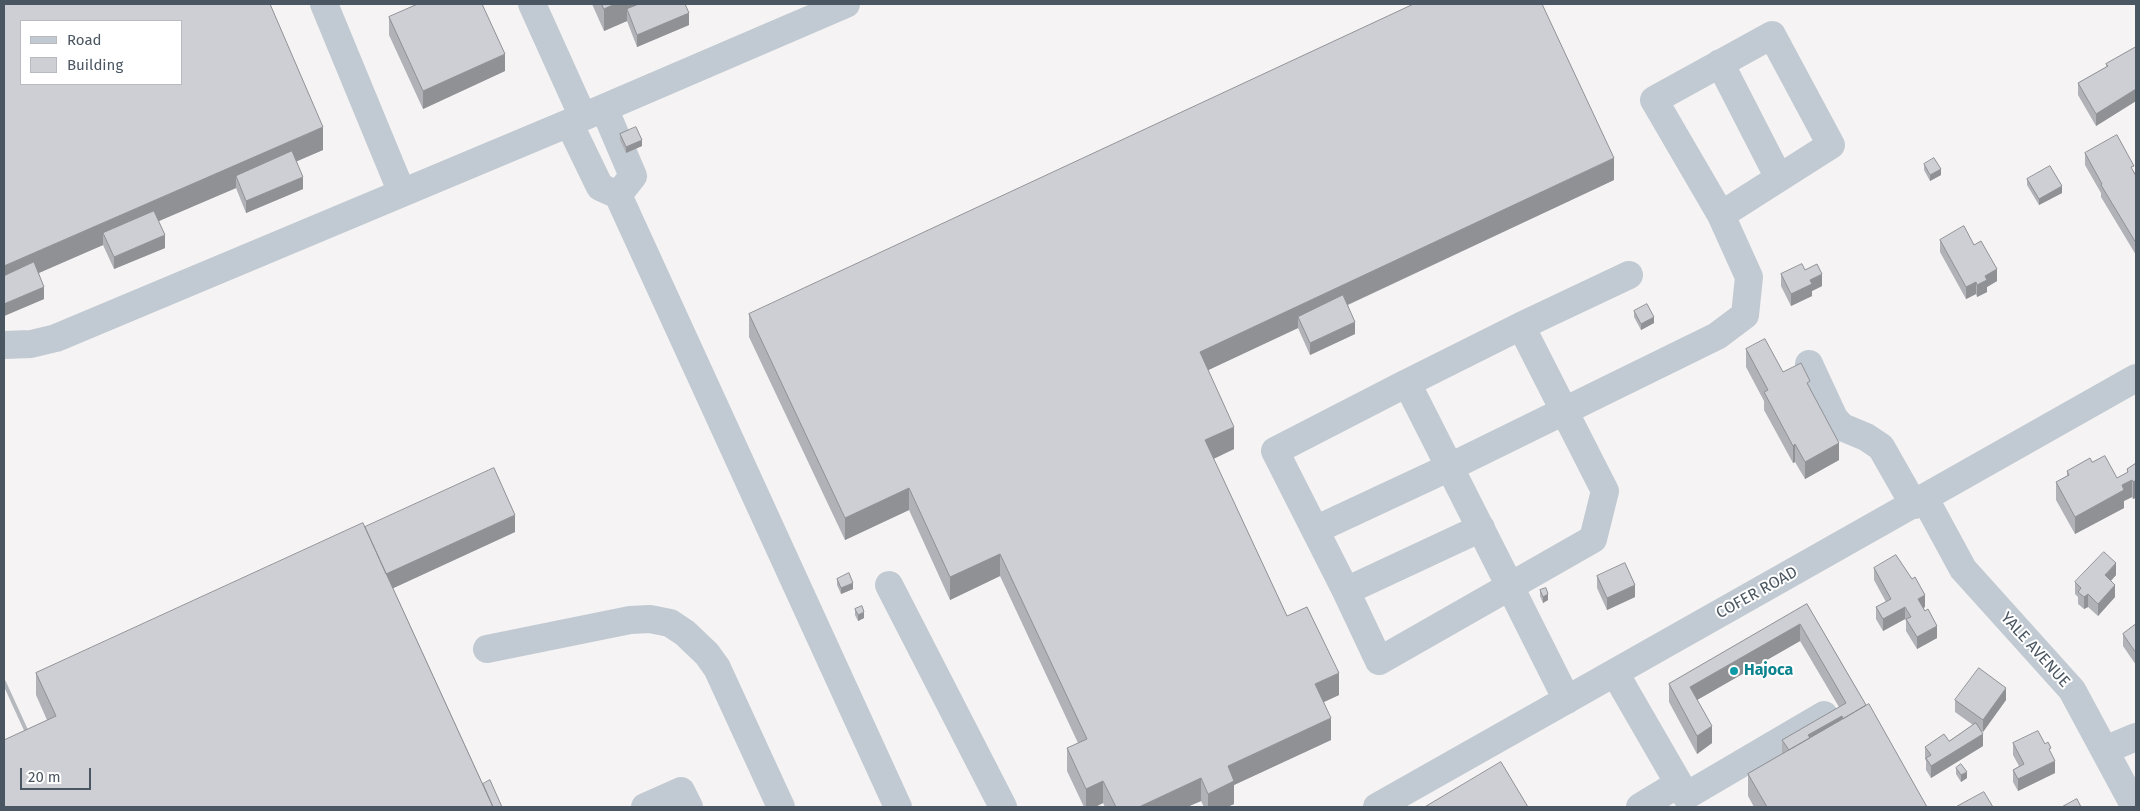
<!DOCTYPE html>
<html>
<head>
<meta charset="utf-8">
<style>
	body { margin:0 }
	#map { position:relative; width:2140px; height:811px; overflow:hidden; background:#f5f3f3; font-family:"Fira Sans",sans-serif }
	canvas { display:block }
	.frame { position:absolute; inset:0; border:5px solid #4a5661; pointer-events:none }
	.legend { position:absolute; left:20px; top:20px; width:162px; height:65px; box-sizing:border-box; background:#fff; border:1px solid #b7bbc0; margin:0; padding:6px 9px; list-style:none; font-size:15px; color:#4a5661 }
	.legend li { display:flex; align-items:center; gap:10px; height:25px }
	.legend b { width:25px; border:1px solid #b7bbc0 }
	.scale { position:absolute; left:20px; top:768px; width:71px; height:22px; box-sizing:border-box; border:2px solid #4a5661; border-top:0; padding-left:6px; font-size:15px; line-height:18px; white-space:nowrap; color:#4a5661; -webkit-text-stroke:4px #fff; paint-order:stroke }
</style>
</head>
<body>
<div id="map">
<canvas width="2140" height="811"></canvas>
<div class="frame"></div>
<ul class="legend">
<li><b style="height:6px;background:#c1cad2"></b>Road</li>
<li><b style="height:14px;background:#cdcfd5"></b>Building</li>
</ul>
<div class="scale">20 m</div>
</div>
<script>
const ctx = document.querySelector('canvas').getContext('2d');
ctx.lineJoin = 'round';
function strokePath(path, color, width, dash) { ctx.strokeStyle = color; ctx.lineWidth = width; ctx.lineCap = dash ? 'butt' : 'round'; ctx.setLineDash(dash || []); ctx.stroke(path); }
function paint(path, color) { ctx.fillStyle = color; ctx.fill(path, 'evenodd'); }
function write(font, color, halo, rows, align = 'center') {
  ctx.font = font + ' "Fira Sans",sans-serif'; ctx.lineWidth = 4; ctx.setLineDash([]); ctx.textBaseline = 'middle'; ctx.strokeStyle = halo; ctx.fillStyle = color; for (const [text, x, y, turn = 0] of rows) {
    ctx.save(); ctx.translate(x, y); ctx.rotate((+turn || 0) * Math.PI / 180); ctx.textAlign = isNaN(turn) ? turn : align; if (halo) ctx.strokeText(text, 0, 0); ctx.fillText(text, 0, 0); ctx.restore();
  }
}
const minor = new Path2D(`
	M 324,4 L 402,193
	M 532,4 L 583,117
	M 1720,63 L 1779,178
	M 604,108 L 633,176 L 618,195
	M 569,123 L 600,187 L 618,195 L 898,807
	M 1521,326 L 1629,275
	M 4,345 L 31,344 L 56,338 L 569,123 L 846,4
	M 1809,364 L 1834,418 L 1842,427 L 1866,437 L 1881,447 L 1914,505
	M 1407,383 L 1521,326 L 1605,491 L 1593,539 L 1379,661 L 1346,591 L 1275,451 L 1407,383 C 1461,489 1514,594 1567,700
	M 1925,499 L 1963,569 L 2072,690 L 2135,807
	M 1315,530 L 1450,467 L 1717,336 L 1745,315 L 1749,277 L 1721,215 L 1654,100 L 1772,35 L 1831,145 L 1721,215
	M 889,585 L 1003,807
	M 1346,591 L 1481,528
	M 487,649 L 630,620 L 650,619 L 670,623 L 685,633 L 707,654 L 717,668 L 781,807
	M 1615,673 L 1686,796 L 1824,715
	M 2105,750 L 2136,737
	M 645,807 L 681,791 L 689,807
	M 1377,807 L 2136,378
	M 1640,807 L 1678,784`);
const rail = new Path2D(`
	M 4,682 L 31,741`);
const wall = new Path2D(`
	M 4,4 L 323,150 L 296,161 L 303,189 L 246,213 L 236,188 L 158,221 L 165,248 L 114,269 L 103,245 L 39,273 L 44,299 L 4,316 Z
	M 592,4 L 685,4 L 689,25 L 637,47 L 627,21 L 604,31 Z
	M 389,17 L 505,71 L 423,109 L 389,35 Z
	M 2136,47 L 2136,101 L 2096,126 L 2078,95 L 2078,83 L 2106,67 L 2106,64 Z
	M 620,134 L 642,146 L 626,153 L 620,140 Z
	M 2085,153 L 2134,172 L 2136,176 L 2136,255 L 2101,197 L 2101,193 L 2085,165 Z
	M 1924,164 L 1941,175 L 1930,181 L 1924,170 Z
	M 2027,179 L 2062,193 L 2039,205 L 2027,185 Z
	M 1614,180 L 1348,305 L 1355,334 L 1310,355 L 1298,328 L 1208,370 L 1234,449 L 1213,459 L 1287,616 L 1339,695 L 1324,702 L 1331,740 L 1234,785 L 1234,804 L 1227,807 L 1204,807 L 1201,801 L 1187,807 L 1105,807 L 1103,803 L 1095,807 L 1084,807 L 1067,771 L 1067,748 L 1078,743 L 1000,576 L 950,600 L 909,510 L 845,540 L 749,337 L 749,314 Z
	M 1940,240 L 1974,245 L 1997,281 L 1987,287 L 1987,292 L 1977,297 L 1976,294 L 1966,299 L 1940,252 Z
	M 1805,270 L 1822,286 L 1812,291 L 1812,296 L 1791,306 L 1781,286 L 1781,274 Z
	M 1634,311 L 1654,323 L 1641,330 L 1634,317 Z
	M 1746,349 L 1810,388 L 1839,460 L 1805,479 L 1795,462 L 1793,463 L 1764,410 L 1764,401 L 1746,367 Z
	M 2092,462 L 2117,478 L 2127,473 L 2127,469 L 2136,463 L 2133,499 L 2132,497 L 2124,501 L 2124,508 L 2075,534 L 2056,500 L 2056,482 L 2067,476 L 2067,471 Z
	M 365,527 L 515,532 L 393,588 L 483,784 L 502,807 L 47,720 L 36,695 L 36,673 Z
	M 1874,568 L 1925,607 L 1923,608 L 1937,638 L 1917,649 L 1906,631 L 1906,621 L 1905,619 L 1883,631 L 1876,619 L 1876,607 L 1886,602 L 1874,580 Z
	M 2116,575 L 2111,581 L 2115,597 L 2098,616 L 2088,607 L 2084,609 L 2078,604 L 2078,597 L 2075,594 L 2075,582 Z
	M 1597,576 L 1635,597 L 1607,610 L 1597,588 Z
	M 837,579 L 853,589 L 841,594 L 837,585 Z
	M 1540,590 L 1548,600 L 1543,603 L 1540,596 Z
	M 1807,604 L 1866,705 L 1927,807 L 1754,807 L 1748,796 L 1748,774 L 1782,754 L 1782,740 L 1839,707 L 1800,641 L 1697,700 L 1712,743 L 1697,754 L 1669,702 L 1669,684 Z
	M 855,609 L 864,618 L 858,621 L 855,615 Z
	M 2136,624 L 2136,665 L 2123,646 L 2123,634 Z
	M 1955,700 L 2006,700 L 1983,732 L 1981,731 L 1983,746 L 1931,778 L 1926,770 L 1926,761 L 1925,759 L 1925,747 L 1949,741 L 1973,725 L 1955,712 Z
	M 2013,743 L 2045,744 L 2051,755 L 2055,773 L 2018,791 L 2013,782 L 2013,770 L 2019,766 L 2013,755 Z
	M 1956,768 L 1967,778 L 1961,782 L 1956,774 Z`);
const shadedWall = new Path2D(`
	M 615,4 L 667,4 L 627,9 L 627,21 L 604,31 L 604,9 Z
	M 689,13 L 689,25 L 637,47 L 637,35 Z
	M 505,54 L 505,71 L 423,109 L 423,91 Z
	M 2136,89 L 2136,101 L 2096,126 L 2096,114 Z
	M 323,127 L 323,150 L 240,186 L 236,176 L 236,188 L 108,243 L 103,233 L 103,245 L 4,288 L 4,266 Z
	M 642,140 L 642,146 L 626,153 L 626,147 Z
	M 1614,158 L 1614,180 L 1302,326 L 1298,317 L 1298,328 L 1200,374 L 1200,352 Z
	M 1941,169 L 1941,175 L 1930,181 L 1930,175 Z
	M 303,177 L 303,189 L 246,213 L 246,201 Z
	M 2062,186 L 2062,193 L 2039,205 L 2039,199 Z
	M 165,235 L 165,248 L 114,269 L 114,257 Z
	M 1997,269 L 1997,281 L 1987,287 L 1987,292 L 1977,297 L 1977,285 L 1985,276 Z
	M 1822,274 L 1822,286 L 1812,291 L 1812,296 L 1791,306 L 1791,294 L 1810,280 Z
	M 1976,282 L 1976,294 L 1966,299 L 1966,287 Z
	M 44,287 L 44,299 L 4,316 L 4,304 Z
	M 1654,317 L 1654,323 L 1641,330 L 1641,324 Z
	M 1355,322 L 1355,334 L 1310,355 L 1310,343 Z
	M 1234,427 L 1234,449 L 1205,463 L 1205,440 Z
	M 1839,443 L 1839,460 L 1805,479 L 1805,462 Z
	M 1795,444 L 1795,462 L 1793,463 L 1793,446 Z
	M 2132,480 L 2132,497 L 2124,501 L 2124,508 L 2075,534 L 2075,517 L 2122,485 Z
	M 2136,480 L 2136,498 L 2133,499 L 2133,482 Z
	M 909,488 L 909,510 L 845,540 L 845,518 Z
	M 515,515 L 515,532 L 385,592 L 385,574 Z
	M 1000,554 L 1000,576 L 950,600 L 950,577 Z
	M 2116,563 L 2116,575 L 2105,587 L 2105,575 Z
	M 853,583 L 853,589 L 841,594 L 841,588 Z
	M 1635,585 L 1635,597 L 1607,610 L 1607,598 Z
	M 2115,585 L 2115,597 L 2098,616 L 2098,604 Z
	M 1548,594 L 1548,600 L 1543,603 L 1543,597 Z
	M 2088,594 L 2088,607 L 2084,609 L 2084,597 Z
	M 1925,595 L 1925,607 L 1918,611 L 1918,599 Z
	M 1905,607 L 1905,619 L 1883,631 L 1883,619 Z
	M 864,612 L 864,618 L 858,621 L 858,615 Z
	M 1800,624 L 1800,641 L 1690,704 L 1690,687 Z
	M 1937,626 L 1937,638 L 1917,649 L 1917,637 Z
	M 1339,673 L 1339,695 L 1315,706 L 1315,684 Z
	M 2006,688 L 2006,700 L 1983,732 L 1983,720 Z
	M 1842,716 L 1842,733 L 1812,759 L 1808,735 Z
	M 1331,718 L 1331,740 L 1234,785 L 1234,804 L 1227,807 L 1208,807 L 1208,794 L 1228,766 Z
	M 1712,726 L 1712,743 L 1697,754 L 1697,736 Z
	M 1983,734 L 1983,746 L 1931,778 L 1931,766 Z
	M 2055,761 L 2055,773 L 2018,791 L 2018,779 Z
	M 1967,772 L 1967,778 L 1961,782 L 1961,775 Z
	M 1201,778 L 1201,801 L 1187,807 L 1139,807 Z
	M 1103,781 L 1103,803 L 1095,807 L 1086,807 L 1086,789 Z`);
const building = new Path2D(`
	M 4,4 L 270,4 L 323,127 L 4,266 ZM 21,21 L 181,21 L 181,84 L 21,84 Z
	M 418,4 L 482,4 L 505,54 L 423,91 L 389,17 Z
	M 602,4 L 615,4 L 604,9 Z
	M 639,4 L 685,4 L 689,13 L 637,35 L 627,9 Z
	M 1414,4 L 1542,4 L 1614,158 L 1200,352 L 1234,427 L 1205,440 L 1287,616 L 1307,607 L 1339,673 L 1315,684 L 1331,718 L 1228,766 L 1234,781 L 1208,794 L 1201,778 L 1139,807 L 1116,807 L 1103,781 L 1086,789 L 1067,748 L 1087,739 L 1000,554 L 950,577 L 909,488 L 845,518 L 749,314 Z
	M 2136,47 L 2136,89 L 2096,114 L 2078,83 L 2108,66 L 2106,64 Z
	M 636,127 L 642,140 L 626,147 L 620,134 Z
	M 2117,135 L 2134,166 L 2131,167 L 2136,176 L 2136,243 L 2101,185 L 2102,184 L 2085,153 Z
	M 292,151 L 303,177 L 246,201 L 236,176 Z
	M 1934,158 L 1941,169 L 1930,175 L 1924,164 Z
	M 2050,166 L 2062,186 L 2039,199 L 2027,179 Z
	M 154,211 L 165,235 L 114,257 L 103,233 Z
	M 1964,226 L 1974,245 L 1981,241 L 1997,269 L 1985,276 L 1987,280 L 1977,285 L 1976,282 L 1966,287 L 1940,240 Z
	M 34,262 L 44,287 L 4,304 L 4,276 Z
	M 1802,264 L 1805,270 L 1817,264 L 1822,274 L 1810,280 L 1812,284 L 1791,294 L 1781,274 Z
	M 1343,295 L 1355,322 L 1310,343 L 1298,317 Z
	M 1647,304 L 1654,317 L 1641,324 L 1634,311 Z
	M 1765,339 L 1783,372 L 1801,363 L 1810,381 L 1807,383 L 1839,443 L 1805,462 L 1795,444 L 1793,446 L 1764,392 L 1768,390 L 1746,349 Z
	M 2105,456 L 2117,478 L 2128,472 L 2127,469 L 2136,463 L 2136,480 L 2133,482 L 2132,480 L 2122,485 L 2124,490 L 2075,517 L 2056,482 L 2069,475 L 2067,471 L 2090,458 L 2092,462 Z
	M 494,468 L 515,515 L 386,574 L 365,527 Z
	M 363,523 L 493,807 L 4,807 L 4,740 L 56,716 L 36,673 Z
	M 2104,552 L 2116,563 L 2105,575 L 2115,585 L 2098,604 L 2088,594 L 2084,597 L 2078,592 L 2081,588 L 2075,582 Z
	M 1896,555 L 1912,579 L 1915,577 L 1925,595 L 1918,599 L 1925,611 L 1928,609 L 1937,626 L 1917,637 L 1906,619 L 1911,617 L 1905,607 L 1883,619 L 1876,607 L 1891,599 L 1874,568 Z
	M 1625,563 L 1635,585 L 1607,598 L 1597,576 Z
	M 849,573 L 853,583 L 841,588 L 837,579 Z
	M 1546,588 L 1548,594 L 1543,597 L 1540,590 Z
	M 1807,604 L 1866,705 L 1843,719 L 1842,716 L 1808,735 L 1810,738 L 1789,750 L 1782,740 L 1846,703 L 1800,624 L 1690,687 L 1712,726 L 1697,736 L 1669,684 Z
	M 862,606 L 864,612 L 858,615 L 855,609 Z
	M 2136,624 L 2136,653 L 2123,634 Z
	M 1979,668 L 2006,688 L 1983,720 L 1955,700 Z
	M 1869,704 L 1927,807 L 1767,807 L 1748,774 Z
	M 1976,723 L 1983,734 L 1931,766 L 1926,758 L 1931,755 L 1925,747 L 1944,734 L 1949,741 Z
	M 2038,731 L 2045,744 L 2048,742 L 2051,748 L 2049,749 L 2055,761 L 2018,779 L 2013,770 L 2024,764 L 2013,743 Z
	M 1501,762 L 1528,807 L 1425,807 Z
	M 1961,764 L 1967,772 L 1961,775 L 1956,768 Z
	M 490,780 L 502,807 L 493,807 L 483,784 Z
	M 1984,792 L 1993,807 L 1956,807 Z
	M 2077,799 L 2081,807 L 2062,807 Z`);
const markers = [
	[1734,671,5,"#0f9aa8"]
];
const streetNames = [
	["COFER ROAD",1757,593,-29],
	["YALE AVENUE",2035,650,48]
];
const cultureNames = [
	["Hajoca",1744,671]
];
strokePath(minor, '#c1cad2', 28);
strokePath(rail, '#b5b8bd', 4);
paint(wall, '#b0b2b7');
paint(shadedWall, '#909195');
paint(building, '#cdcfd5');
strokePath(building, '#909195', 1);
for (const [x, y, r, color] of markers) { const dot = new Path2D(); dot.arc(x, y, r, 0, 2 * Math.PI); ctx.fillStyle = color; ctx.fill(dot); strokePath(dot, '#fff', 2); }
write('16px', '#4a5661', '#fff', streetNames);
write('bold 16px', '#0d838f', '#fff', cultureNames, 'left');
</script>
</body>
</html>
